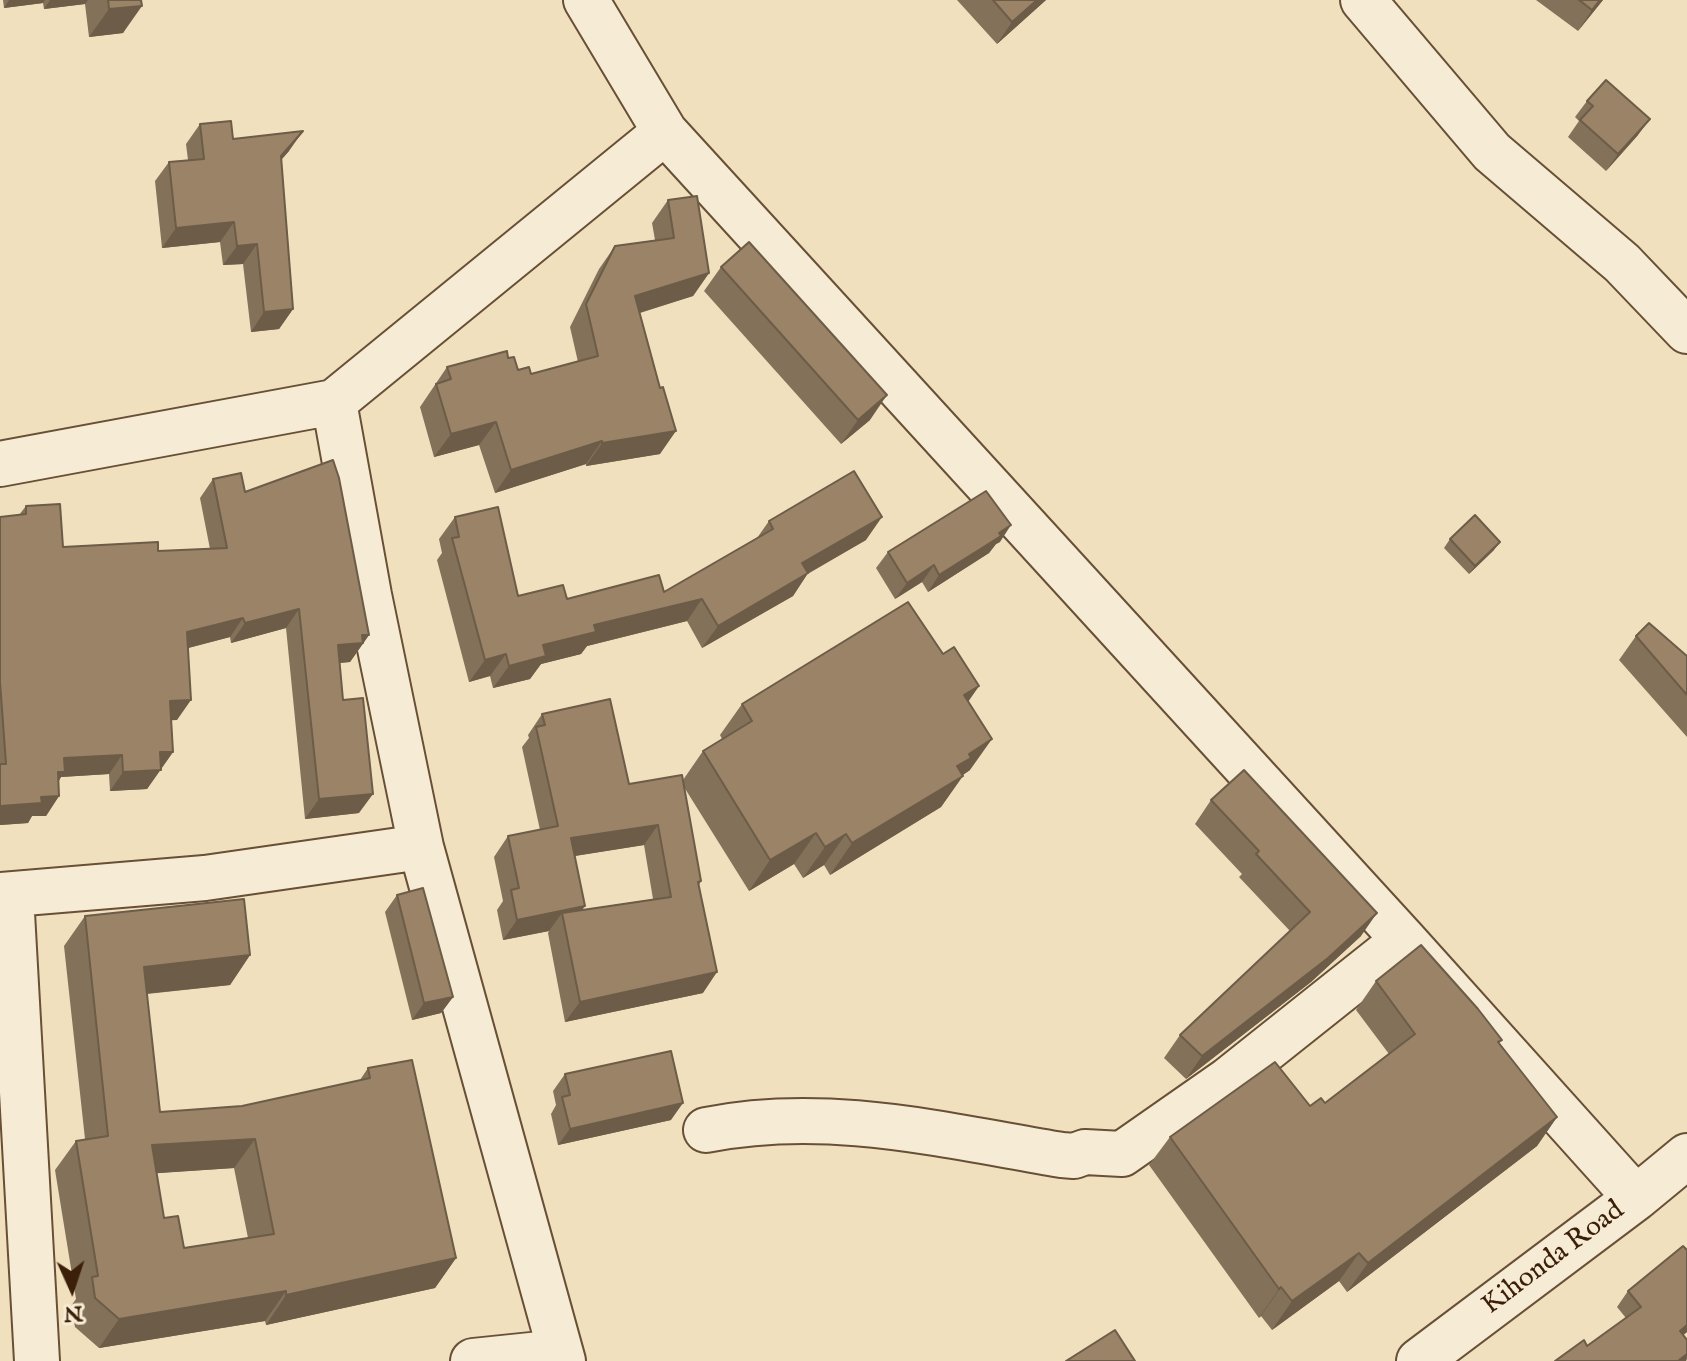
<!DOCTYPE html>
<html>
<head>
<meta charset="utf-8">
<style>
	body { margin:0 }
	#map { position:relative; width:1687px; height:1361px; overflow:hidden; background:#f1e0be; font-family:"IM FELL English",serif }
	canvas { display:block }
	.north { position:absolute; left:32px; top:1249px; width:80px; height:80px; -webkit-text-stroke:6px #f6ebd5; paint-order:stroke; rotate:177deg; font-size:22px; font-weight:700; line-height:32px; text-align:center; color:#3b1f09 }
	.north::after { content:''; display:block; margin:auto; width:28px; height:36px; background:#3b1f09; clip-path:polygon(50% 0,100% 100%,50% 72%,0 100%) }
</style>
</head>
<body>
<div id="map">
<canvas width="1687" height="1361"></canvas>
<div class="north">N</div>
</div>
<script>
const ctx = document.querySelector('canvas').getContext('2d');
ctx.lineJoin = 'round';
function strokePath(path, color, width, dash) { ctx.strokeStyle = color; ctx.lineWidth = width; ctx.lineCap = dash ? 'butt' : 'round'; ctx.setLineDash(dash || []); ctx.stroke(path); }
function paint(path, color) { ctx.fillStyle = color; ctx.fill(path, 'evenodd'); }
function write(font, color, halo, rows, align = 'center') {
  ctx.font = font + ' "IM FELL English",serif'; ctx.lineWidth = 6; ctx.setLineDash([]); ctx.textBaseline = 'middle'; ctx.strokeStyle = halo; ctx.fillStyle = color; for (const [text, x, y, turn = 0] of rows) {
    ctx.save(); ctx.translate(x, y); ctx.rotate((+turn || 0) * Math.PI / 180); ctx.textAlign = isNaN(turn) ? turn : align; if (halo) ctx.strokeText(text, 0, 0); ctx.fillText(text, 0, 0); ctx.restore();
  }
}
const minor = new Path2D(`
	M 586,0 L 665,132 L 1404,940 L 1636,1198
	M 1363,0 L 1492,152 L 1622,263 L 1687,331
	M 334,402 L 369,595 L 421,847 L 563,1361
	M 0,464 L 334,402 L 665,132
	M 0,895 L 205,878 L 421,847
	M 11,895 L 37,1361
	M 706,1130 C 827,1106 942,1135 1062,1155 L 1074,1156 L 1085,1152 L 1122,1154 L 1228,1080 L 1404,940
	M 473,1361 L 560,1352
	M 1419,1361 L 1636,1198 L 1687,1156`);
const wall = new Path2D(`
	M 3,0 L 141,0 L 123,33 L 89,37 L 85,4 L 44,9 L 43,3 L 4,8 Z
	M 957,0 L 1046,0 L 997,44 Z
	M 1536,0 L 1603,0 L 1578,31 Z
	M 1587,101 L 1638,135 L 1606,171 L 1568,137 L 1579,121 L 1575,117 Z
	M 200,124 L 233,139 L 289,151 L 281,160 L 293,309 L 279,329 L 251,332 L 243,264 L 223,265 L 220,242 L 162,248 L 155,181 L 169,162 L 188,160 L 186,144 Z
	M 668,200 L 709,273 L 693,296 L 640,313 L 660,454 L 586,466 L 586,464 L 495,493 L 479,445 L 434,457 L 420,407 L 447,367 L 508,358 L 518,370 L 531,374 L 578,362 L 570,327 L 599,269 L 615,246 L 655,240 L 652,223 Z
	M 721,267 L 870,420 L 841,444 L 704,291 Z
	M 213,479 L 245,492 L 369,635 L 350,662 L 340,663 L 343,700 L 359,813 L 305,819 L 286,628 L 231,643 L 230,637 L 188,648 L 177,720 L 171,720 L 173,752 L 147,789 L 110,791 L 109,774 L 61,777 L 59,781 L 59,796 L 46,816 L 32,816 L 28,823 L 0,825 L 0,517 L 19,515 L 26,506 L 63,547 L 158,551 L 210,549 L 200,498 Z
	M 455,517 L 518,596 L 567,599 L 664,592 L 757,538 L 769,521 L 866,540 L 808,573 L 793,596 L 702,648 L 687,621 L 587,646 L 581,654 L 541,664 L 530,679 L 493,688 L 490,676 L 469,682 L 437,560 L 442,553 L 439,539 Z
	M 1450,539 L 1494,550 L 1469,574 L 1444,548 Z
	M 1000,542 L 996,544 L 989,553 L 928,592 L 922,582 L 895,599 L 876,568 L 888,552 Z
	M 1636,636 L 1687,656 L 1687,737 L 1619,660 Z
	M 943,654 L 979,686 L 968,701 L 970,770 L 963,775 L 941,807 L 830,875 L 824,865 L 803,878 L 794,864 L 749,891 L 684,787 L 701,881 L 699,885 L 703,993 L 565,1022 L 548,933 L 549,931 L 503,940 L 497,910 L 503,901 L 494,857 L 508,836 L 540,830 L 522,747 L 529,738 L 528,735 L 542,714 L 629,784 L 683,780 L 703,751 L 722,739 L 720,735 L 742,704 ZM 644,845 L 653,899 L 582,910 L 574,856 Z
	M 1211,800 L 1361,936 L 1311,982 L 1186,1079 L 1164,1058 L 1180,1035 L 1290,931 L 1239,877 L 1242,874 L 1195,824 Z
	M 397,895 L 453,997 L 441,1013 L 412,1020 L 385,912 Z
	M 85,916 L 250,955 L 230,985 L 147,994 L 160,1112 L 242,1106 L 360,1080 L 368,1068 L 456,1258 L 435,1288 L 266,1325 L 265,1321 L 99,1348 L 75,1327 L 71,1306 L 76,1299 L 55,1170 L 76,1141 L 85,1139 L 64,946 ZM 234,1168 L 248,1238 L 184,1248 L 164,1218 L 156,1173 Z
	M 1376,981 L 1502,1040 L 1499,1043 L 1557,1117 L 1537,1146 L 1347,1292 L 1339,1281 L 1272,1330 L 1261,1316 L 1259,1318 L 1149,1165 L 1170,1137 L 1325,1103 L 1389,1054 L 1356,1010 Z
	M 565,1074 L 671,1120 L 558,1145 L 551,1114 L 556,1105 L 553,1091 Z
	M 1628,1291 L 1687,1332 L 1683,1335 L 1687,1340 L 1687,1359 L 1686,1361 L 1555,1361 L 1587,1346 L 1626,1318 L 1617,1307 Z`);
const shadedWall = new Path2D(`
	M 9,0 L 45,0 L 43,3 L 4,8 Z
	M 50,0 L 88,0 L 85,4 L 44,9 Z
	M 1037,0 L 1046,0 L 997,44 L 1012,22 Z
	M 1600,0 L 1603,0 L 1578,31 L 1592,10 Z
	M 142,6 L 123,33 L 89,37 L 109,9 Z
	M 1650,119 L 1638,135 L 1606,171 L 1618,154 Z
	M 303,131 L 289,151 L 267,176 L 281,156 Z
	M 234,222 L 220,242 L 162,248 L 176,228 Z
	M 257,244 L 243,264 L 223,265 L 237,246 Z
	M 709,273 L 693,296 L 619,319 L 635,296 Z
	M 293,309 L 279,329 L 251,332 L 264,312 Z
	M 887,395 L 870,420 L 841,444 L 858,420 Z
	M 496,422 L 479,445 L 434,457 L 451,434 Z
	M 676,431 L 660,454 L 586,466 L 602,443 Z
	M 602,441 L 586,464 L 495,493 L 511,470 Z
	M 882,517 L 866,540 L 787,586 L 802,563 Z
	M 1011,525 L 1000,542 L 996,544 L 989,553 L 928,592 L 939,575 Z
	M 1500,542 L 1494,550 L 1469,574 L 1475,566 Z
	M 934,565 L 922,582 L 895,599 L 907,583 Z
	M 808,573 L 793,596 L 702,648 L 718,626 Z
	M 702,599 L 687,621 L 587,646 L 581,654 L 541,664 L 530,679 L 493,688 L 509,666 L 543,645 L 594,625 Z
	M 299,609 L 286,628 L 231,643 L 245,623 Z
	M 243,618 L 230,637 L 173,652 L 187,632 Z
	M 362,635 L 369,635 L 350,662 L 324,664 L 338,645 Z
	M 506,654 L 490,676 L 469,682 L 485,660 Z
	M 979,686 L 957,718 L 964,695 Z
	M 191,700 L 177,720 L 157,721 L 170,701 Z
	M 992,739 L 970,770 L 955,780 L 963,776 L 941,807 L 830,875 L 852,843 L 957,766 L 969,754 Z
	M 160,752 L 173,752 L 147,789 L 110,791 L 123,772 Z
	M 122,755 L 109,774 L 61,777 L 51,791 L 64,758 Z
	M 373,794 L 359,813 L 305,819 L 319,799 Z
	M 59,796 L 46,816 L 32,816 L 28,823 L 0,825 L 0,806 L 41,797 Z
	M 658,825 L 644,845 L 556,859 L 571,838 Z
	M 816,833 L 794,864 L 749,891 L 770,860 Z
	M 846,834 L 824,865 L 803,878 L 825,847 Z
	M 585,906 L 570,927 L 562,913 L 549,931 L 503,940 L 517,920 Z
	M 1377,913 L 1361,936 L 1311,982 L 1186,1079 L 1202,1056 Z
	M 250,955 L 230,985 L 123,996 L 144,967 Z
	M 717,972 L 703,993 L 565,1022 L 580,1002 Z
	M 453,997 L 441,1013 L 412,1020 L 424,1003 Z
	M 683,1103 L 671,1120 L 558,1145 L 570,1129 Z
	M 1557,1117 L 1537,1146 L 1347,1292 L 1368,1263 Z
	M 255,1139 L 234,1168 L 131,1175 L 152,1145 Z
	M 1359,1253 L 1339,1281 L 1272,1330 L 1292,1301 Z
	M 456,1258 L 435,1288 L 266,1325 L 286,1295 Z
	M 1281,1287 L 1261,1316 L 1259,1318 L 1279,1289 Z
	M 286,1291 L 265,1321 L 99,1348 L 119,1319 Z
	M 1687,1325 L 1687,1332 L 1669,1347 L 1680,1331 Z
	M 1687,1354 L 1686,1361 L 1678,1361 Z`);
const building = new Path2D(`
	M 108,0 L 141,0 L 142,6 L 109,9 Z
	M 993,0 L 1037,0 L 1012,22 Z
	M 1579,0 L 1600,0 L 1592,10 Z
	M 1606,80 L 1650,119 L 1618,154 L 1580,120 L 1593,106 L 1587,101 Z
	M 231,121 L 233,139 L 303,131 L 281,156 L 293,309 L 264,312 L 257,244 L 237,246 L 234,222 L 176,228 L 169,162 L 204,159 L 200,124 Z
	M 697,196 L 709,273 L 635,296 L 660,388 L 663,387 L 676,431 L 602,443 L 602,441 L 511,470 L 496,422 L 451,434 L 436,384 L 451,379 L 447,367 L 507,351 L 508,358 L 514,357 L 518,370 L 529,367 L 531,374 L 598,356 L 586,304 L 615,246 L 674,238 L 668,200 Z
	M 749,242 L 887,395 L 858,420 L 721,267 Z
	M 333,460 L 339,478 L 369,635 L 362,635 L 363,643 L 338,645 L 343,700 L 363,698 L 373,794 L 319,799 L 299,609 L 245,623 L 243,618 L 187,632 L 191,700 L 170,701 L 173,752 L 160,752 L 161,770 L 123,772 L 122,755 L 64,758 L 65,772 L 58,772 L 59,796 L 41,797 L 42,803 L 0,806 L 0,764 L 6,764 L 0,682 L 0,517 L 26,514 L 26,506 L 60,504 L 63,547 L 158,542 L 158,551 L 227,548 L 213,479 L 241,473 L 245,492 Z
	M 854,471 L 882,517 L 802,563 L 808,573 L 718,626 L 702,599 L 594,625 L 596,632 L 543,645 L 546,656 L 509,666 L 506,654 L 485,660 L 452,538 L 459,537 L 455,517 L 498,507 L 518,596 L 563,585 L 567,599 L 659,575 L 664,592 L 773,529 L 769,521 Z
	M 986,491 L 1011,525 L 999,533 L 1001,536 L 939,575 L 934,565 L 907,583 L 888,552 Z
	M 1475,515 L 1500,542 L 1475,566 L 1450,539 Z
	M 908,602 L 943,654 L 954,647 L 979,686 L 964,695 L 992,739 L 969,754 L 971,758 L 957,766 L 963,776 L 852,843 L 846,834 L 825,847 L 816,833 L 770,860 L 703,751 L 752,721 L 742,704 Z
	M 1649,623 L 1687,656 L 1687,695 L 1636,636 Z
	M 610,699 L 629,784 L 682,775 L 701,881 L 698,882 L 717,972 L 580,1002 L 562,913 L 671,897 L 658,825 L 571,838 L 585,906 L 517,920 L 511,890 L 519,888 L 508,836 L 558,826 L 536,727 L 545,725 L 542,714 Z
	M 1244,770 L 1377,913 L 1328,958 L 1202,1056 L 1180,1035 L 1310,912 L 1256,854 L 1259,851 L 1211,800 Z
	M 423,888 L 453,997 L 424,1003 L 397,895 Z
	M 244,899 L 250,955 L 144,967 L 160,1112 L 242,1106 L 370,1078 L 368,1068 L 412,1060 L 456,1258 L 286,1295 L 286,1291 L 119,1319 L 95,1298 L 92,1277 L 98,1276 L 76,1141 L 108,1136 L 85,916 ZM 255,1139 L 274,1234 L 184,1248 L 178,1216 L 164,1218 L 152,1145 Z
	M 1421,945 L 1478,1009 L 1502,1040 L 1498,1042 L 1557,1117 L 1368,1263 L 1359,1253 L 1292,1301 L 1281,1287 L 1279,1289 L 1170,1137 L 1275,1062 L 1310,1106 L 1321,1098 L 1325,1103 L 1415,1034 L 1376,981 Z
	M 671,1051 L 683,1103 L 570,1129 L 562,1097 L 570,1095 L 565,1074 Z
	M 1683,1246 L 1687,1250 L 1687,1325 L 1680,1331 L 1687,1340 L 1687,1354 L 1678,1361 L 1555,1361 L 1584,1340 L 1587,1346 L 1641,1307 L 1628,1291 Z
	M 1115,1330 L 1135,1361 L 1066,1361 Z`);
const streetNames = [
	["Kihonda Road",1554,1259,-37]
];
strokePath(minor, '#684f36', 48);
strokePath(minor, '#f6ebd5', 44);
paint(wall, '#847159');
paint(shadedWall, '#6c5c48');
paint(building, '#9a8367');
strokePath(building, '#6c5c48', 2);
write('28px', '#3b1f09', '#f6ebd5', streetNames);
</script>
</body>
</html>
